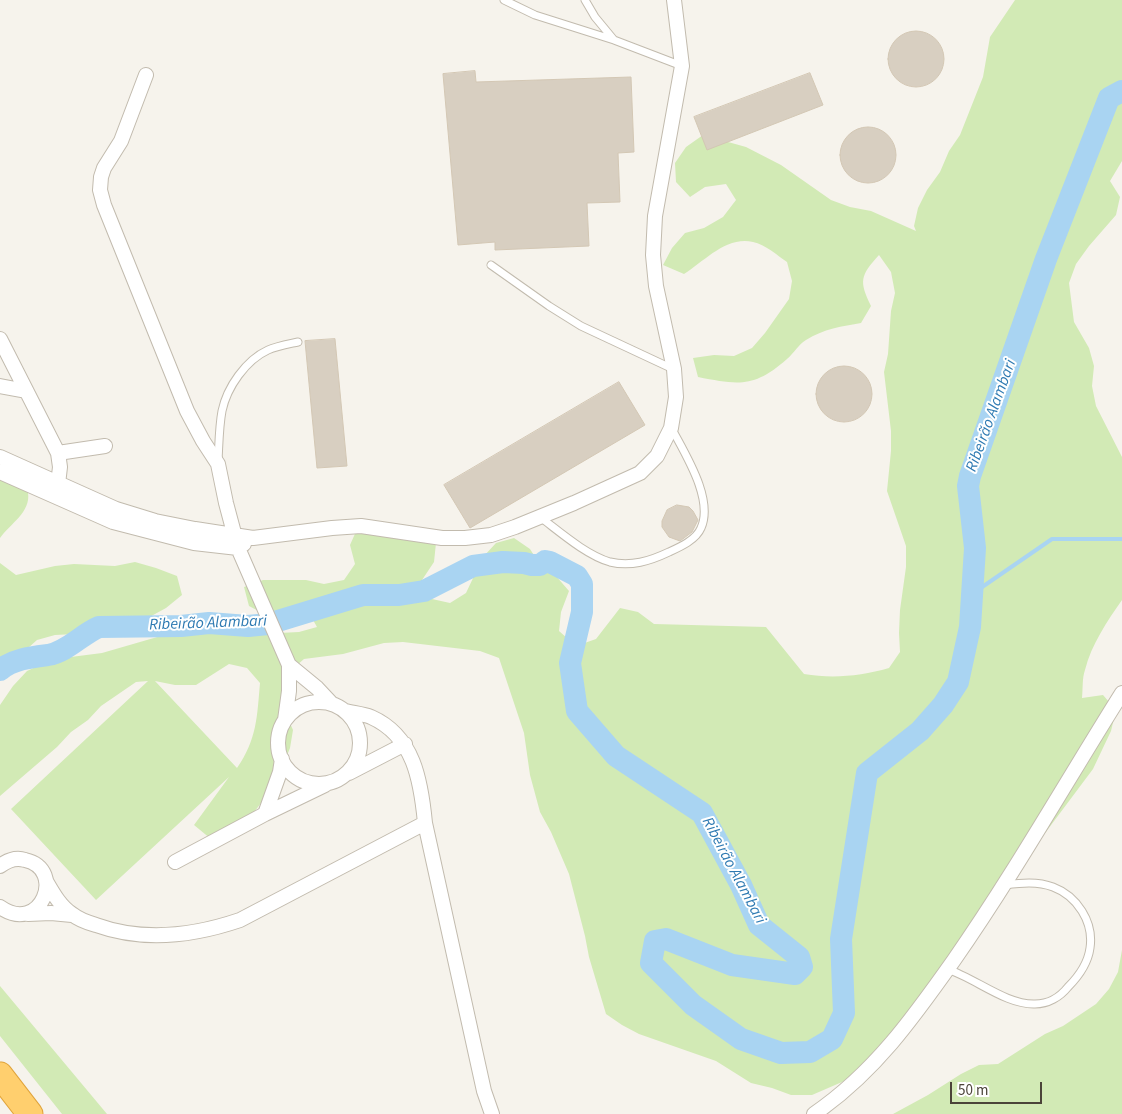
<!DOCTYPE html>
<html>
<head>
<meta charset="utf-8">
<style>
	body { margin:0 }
	#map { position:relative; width:1122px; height:1114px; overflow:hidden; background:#f6f3ec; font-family:"Source Sans 3",sans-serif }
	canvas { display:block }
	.scale { position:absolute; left:950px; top:1082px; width:92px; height:22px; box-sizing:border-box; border:2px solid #4b4439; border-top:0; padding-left:6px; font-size:15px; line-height:18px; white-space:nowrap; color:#4b4439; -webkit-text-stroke:4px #fff; paint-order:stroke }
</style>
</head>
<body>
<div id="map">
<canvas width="1122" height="1114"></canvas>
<div class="scale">50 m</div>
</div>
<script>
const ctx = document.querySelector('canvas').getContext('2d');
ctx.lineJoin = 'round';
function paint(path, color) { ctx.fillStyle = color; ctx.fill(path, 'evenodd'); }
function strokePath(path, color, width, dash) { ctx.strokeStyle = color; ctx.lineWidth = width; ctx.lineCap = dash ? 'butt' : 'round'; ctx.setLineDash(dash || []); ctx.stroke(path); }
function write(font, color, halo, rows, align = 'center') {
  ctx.font = font + ' "Source Sans 3",sans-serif'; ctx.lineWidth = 4; ctx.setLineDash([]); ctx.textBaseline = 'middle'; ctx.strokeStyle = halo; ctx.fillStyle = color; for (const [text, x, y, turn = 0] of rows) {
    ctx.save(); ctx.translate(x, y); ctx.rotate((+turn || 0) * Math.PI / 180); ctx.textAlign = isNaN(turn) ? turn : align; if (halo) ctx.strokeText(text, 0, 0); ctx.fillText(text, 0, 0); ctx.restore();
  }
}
const green = new Path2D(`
	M 1015,0 L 1122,0 L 1122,161 L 1110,181 L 1120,197 L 1116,215 L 1089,246 L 1076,264 L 1069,283 L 1074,322 L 1089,348 L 1094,366 L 1092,386 L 1096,406 L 1122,457 L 1122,600 C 1108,620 1091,645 1085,670 C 1082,678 1083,689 1082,698 L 1103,695 L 1116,710 L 1111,731 L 1093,769 L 870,1067 L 849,1079 L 812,1095 L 791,1095 L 772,1088 L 751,1083 L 716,1061 L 639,1034 L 622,1025 L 606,1014 L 589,957 L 585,936 L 569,874 L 551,832 L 540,812 L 530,775 L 524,733 L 499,658 L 480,651 L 403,642 L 384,643 L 343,654 L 304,659 L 289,672 L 281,691 L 285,712 L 293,730 L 290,748 L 275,785 L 251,816 L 211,839 L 194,825 L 229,777 L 96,900 L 11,809 L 148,681 L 136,682 L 101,706 L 88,720 L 71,732 L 57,747 L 0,796 L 0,705 L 13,686 L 27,671 L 44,663 L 63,658 L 102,653 L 178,631 L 198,627 L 241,630 L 259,634 L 299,632 L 317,627 L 308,611 L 268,616 L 249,606 L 244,587 L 263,580 L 306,580 L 324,584 L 344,580 L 355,564 L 350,545 L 358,527 L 436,543 L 434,562 L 422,580 L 432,599 L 450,603 L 466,593 L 483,557 L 496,543 L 514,538 L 530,549 L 540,565 L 556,576 L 569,591 L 561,612 L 559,631 L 576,646 L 596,639 L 620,608 L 638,612 L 654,624 L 766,627 L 804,674 C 833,679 861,676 889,668 L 900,652 L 899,633 L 900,610 L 906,567 L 906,546 L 887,491 L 891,451 L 891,431 L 884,372 L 888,354 L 891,311 L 895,293 L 891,272 L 879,255 C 860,276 859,281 871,306 L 861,323 C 843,326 823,329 806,340 C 799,344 794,353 787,359 C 754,388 739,385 698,377 L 693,358 L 714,355 L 734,356 L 752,348 L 765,333 L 789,299 L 792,281 L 787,262 C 778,256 765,244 753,242 C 726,236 705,261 684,274 L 663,265 L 672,248 L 685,233 L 704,228 L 723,217 L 736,200 L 726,184 L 705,187 L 690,197 L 676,182 L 675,163 L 686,147 L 703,135 L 746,147 L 781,165 L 831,200 L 850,207 L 871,211 L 916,231 L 914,226 L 918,208 L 927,190 L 940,172 L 949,151 L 960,135 L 983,77 L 990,37 ZM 229,664 L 247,668 L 260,683 C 257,717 257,739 237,768 L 155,681 L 175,685 L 196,685 Z
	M 0,461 L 21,474 C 24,480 27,486 28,493 C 31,512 10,524 0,538 Z
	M 135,562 L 156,568 L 177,576 L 182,595 L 166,608 L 133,626 L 114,628 L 95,633 L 55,635 L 37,640 L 0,673 L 0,563 L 16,575 L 55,566 L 74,564 L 115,566 Z
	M 1122,950 L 1122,1114 L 893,1114 L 928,1095 L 961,1074 L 979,1065 L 998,1064 L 1045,1034 L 1063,1026 L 1096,1004 L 1109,989 L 1118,972 Z
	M 0,986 L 107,1114 L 62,1114 L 0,1036 Z`);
const stream = new Path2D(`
	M 972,594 L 1052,539 L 1122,539`);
const river = new Path2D(`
	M 0,670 C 13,659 32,657 48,655 C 67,652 82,634 99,627 L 181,626 L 209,623 L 248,626 L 268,624 L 363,595 L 399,595 L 424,591 L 473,566 L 503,562 L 524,563 L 532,565 L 540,565 L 545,561 L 550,562 L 577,576 L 582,584 L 582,612 L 570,663 L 577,711 L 616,756 L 702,813 L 741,885 L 759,925 L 799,957 L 802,967 L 795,974 L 732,965 L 666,939 L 655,941 L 651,963 L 693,1005 L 741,1039 L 781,1053 L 810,1052 L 832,1039 L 844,1013 L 841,939 L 867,773 L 920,731 L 943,705 L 958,682 L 970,627 L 975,548 L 968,486 L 970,476 L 1046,259 L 1109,98 L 1122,91`);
const building = new Path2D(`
	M888 59a28 28 0 1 1 56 0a28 28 0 1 1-56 0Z
	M 475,71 L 476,82 L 631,77 L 634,152 L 618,153 L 620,202 L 587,203 L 589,246 L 495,250 L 495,242 L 458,245 L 443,74 Z
	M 810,73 L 823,105 L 707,150 L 694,117 Z
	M840 155a28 28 0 1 1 56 0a28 28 0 1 1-56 0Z
	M 335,339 L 347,466 L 317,468 L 305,341 Z
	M816 394a28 28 0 1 1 56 0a28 28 0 1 1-56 0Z
	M 619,382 L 645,425 L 470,528 L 444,485 Z
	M 677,505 L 689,507 L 693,511 L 698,520 L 692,532 L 680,541 L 669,537 L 662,527 L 662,521 L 667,510 Z`);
const lane = new Path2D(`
	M 504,0 L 535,15 L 614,40
	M 585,0 L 595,17 L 614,40 L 682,66
	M 491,265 L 549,306 L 581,326 L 673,369
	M 218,461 C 219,444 219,427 222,411 C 227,387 246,360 268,350 C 277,346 289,344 298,342
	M 540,517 C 560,532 586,555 610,562 C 631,567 650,561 669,552 C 680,547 696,540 701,528 C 714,499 685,454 672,429
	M 947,969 C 975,978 1006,1005 1035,1004 C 1048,1004 1060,997 1068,987 C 1078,977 1088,963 1090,948 C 1094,922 1077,896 1053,887 C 1037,881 1021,883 1004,885`);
const street = new Path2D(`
	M 146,75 L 121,141 L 104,168 L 101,177 L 100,190 L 104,205 L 187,411 L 203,441 L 218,464 L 226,503 L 238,548 L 289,665 L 289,691 L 285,720
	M 0,339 L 58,453 L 60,467 L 58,484
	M 0,386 L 26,391
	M 58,453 L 105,446
	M 0,457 L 116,509 L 155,521 L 195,529 L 253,538 L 332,528 L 361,526 L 442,538 L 465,538 L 491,535 L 515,527 L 574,503 L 640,473 L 657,456 L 671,428 L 676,397 L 674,369 L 656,286 L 653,255 L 655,216 L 682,66 L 674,0
	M 0,472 L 113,522 L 194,543 L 238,548 L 244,544
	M 289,665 L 317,688 L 332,704
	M278 743a41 41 0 1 1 82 0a41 41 0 1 1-82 0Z
	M 345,711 C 353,713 363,714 371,717 C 414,736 421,781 425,823 L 484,1091 L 492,1114
	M 349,773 L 405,744
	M 265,814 L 325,785
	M 175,862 L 265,814 L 280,772 L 282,759
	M 0,866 C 8,860 16,857 25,860 C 67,869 41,936 0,907
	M 46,881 C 53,893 60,906 72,914 C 78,919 89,923 96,925 C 143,942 193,936 240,920 L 425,823
	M 28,914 L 51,913 L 72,915
	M 814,1114 C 874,1073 913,1018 954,960 C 1014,874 1066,782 1122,693`);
const highway = new Path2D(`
	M 0,1075 L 30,1114`);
const waterNames = [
	["Ribeirão Alambari",992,416,-70],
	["Ribeirão Alambari",208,624,-2],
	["Ribeirão Alambari",733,871,62]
];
paint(green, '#d2eab5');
strokePath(stream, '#a9d4f2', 4);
strokePath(river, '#a9d4f2', 22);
paint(building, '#d8cfc1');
strokePath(building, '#d3c7b4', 1);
strokePath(lane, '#c2bbae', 9);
strokePath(street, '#c2bbae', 16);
strokePath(highway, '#e0a43c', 27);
strokePath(lane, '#fff', 7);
strokePath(street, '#fff', 14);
strokePath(highway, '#ffcf6e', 25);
write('italic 16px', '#2e7ab2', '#fff', waterNames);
</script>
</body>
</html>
